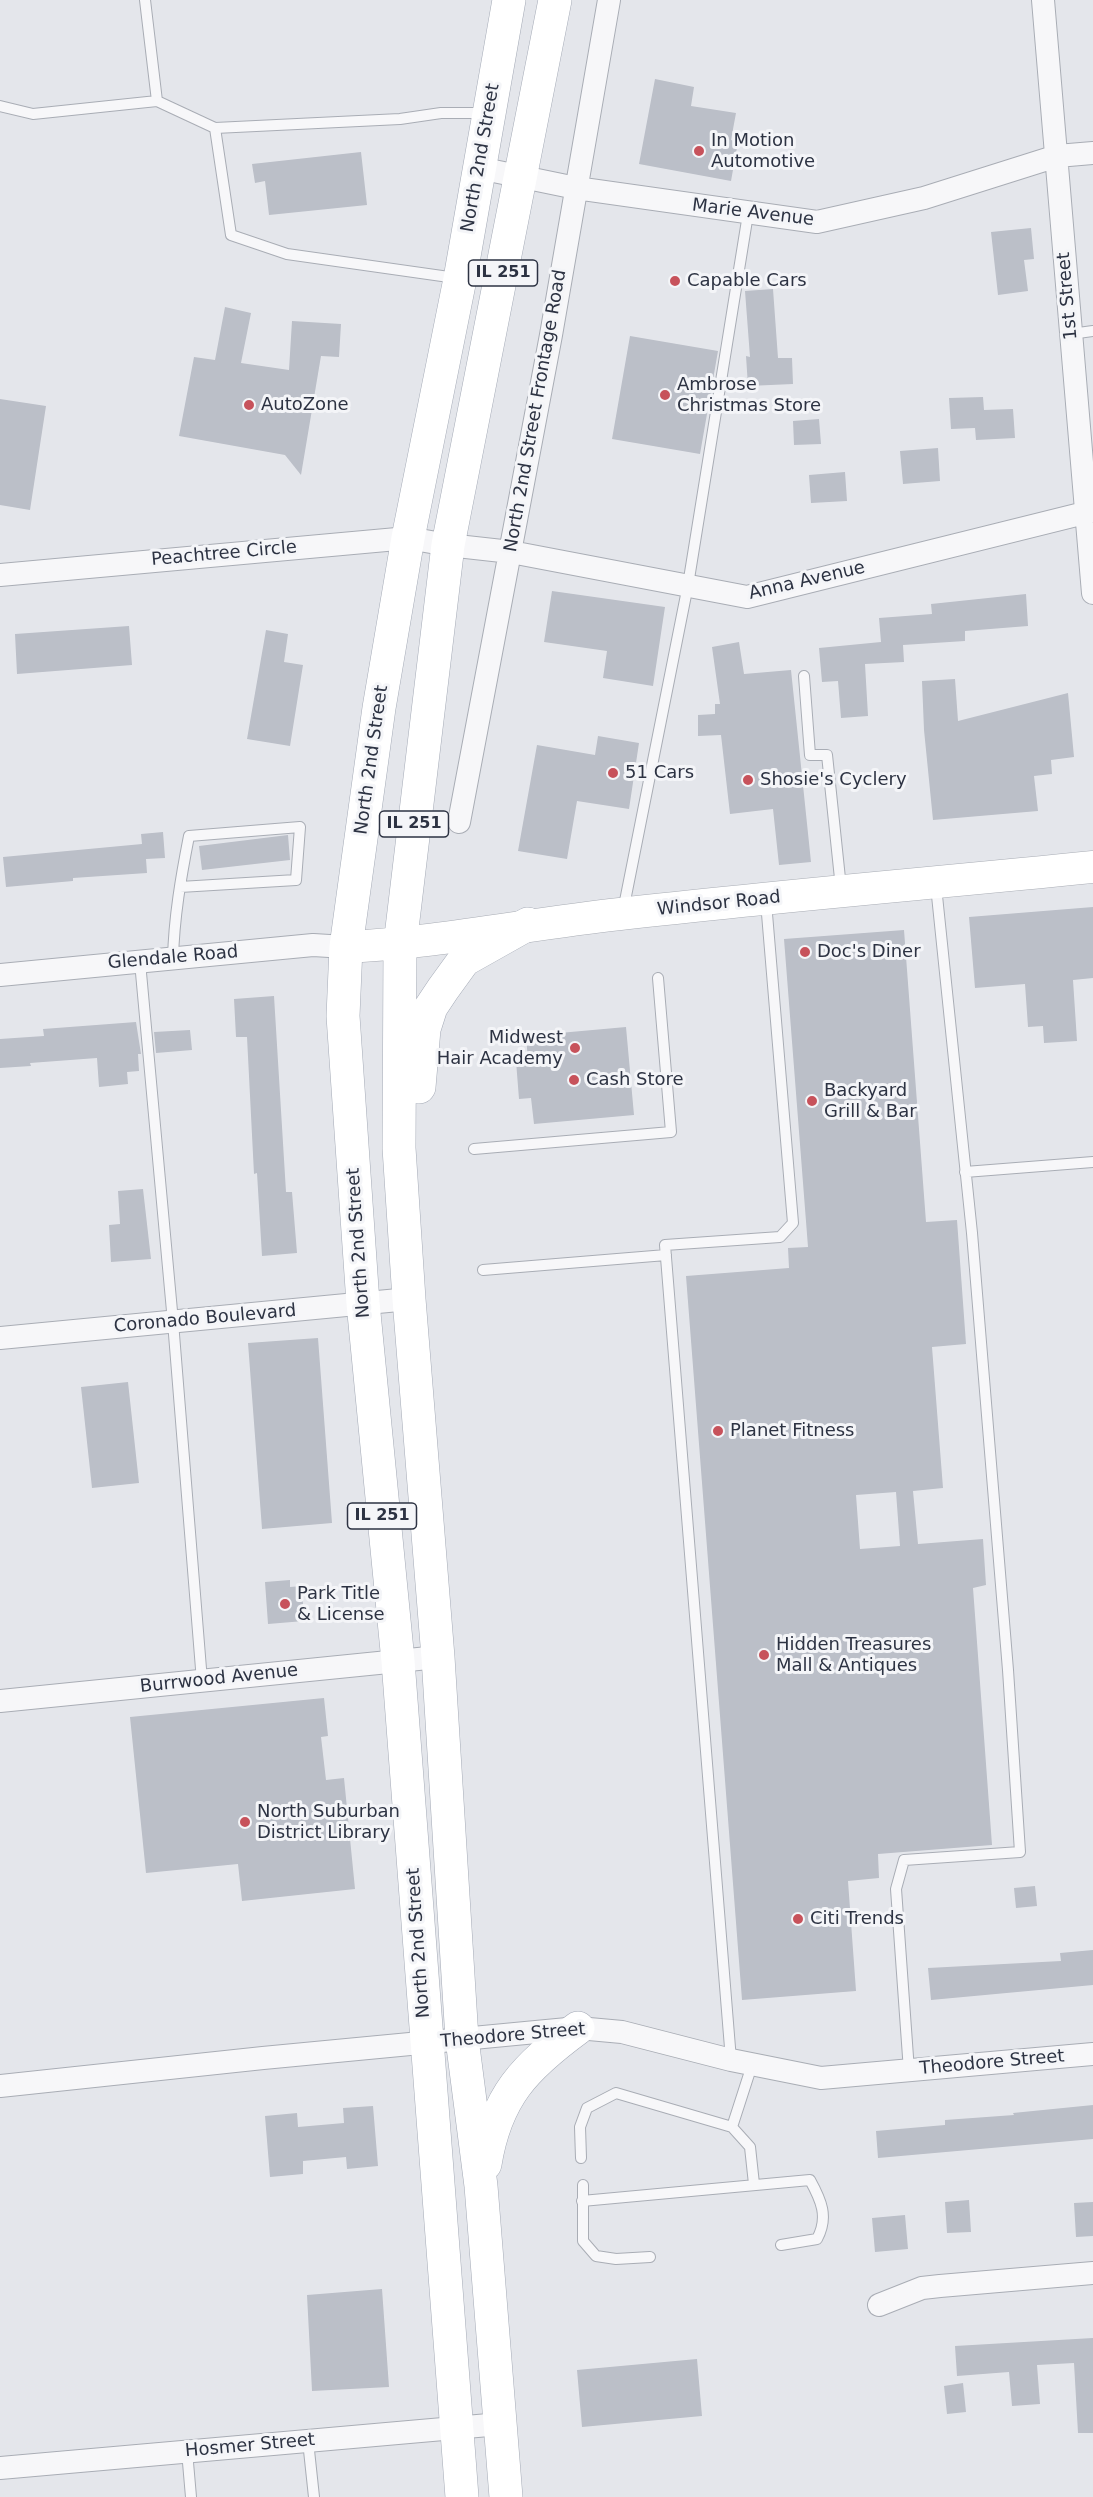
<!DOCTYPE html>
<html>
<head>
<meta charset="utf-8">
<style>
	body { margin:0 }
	canvas { display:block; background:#e4e6eb }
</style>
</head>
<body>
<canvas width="1093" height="2497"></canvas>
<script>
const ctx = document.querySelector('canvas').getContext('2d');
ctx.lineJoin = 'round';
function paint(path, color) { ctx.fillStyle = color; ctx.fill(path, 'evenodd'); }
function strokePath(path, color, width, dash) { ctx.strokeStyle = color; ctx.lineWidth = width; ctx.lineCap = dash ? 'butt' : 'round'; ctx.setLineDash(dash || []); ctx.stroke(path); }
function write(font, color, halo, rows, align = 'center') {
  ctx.font = font + ' "DejaVu Sans",sans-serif'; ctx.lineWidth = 6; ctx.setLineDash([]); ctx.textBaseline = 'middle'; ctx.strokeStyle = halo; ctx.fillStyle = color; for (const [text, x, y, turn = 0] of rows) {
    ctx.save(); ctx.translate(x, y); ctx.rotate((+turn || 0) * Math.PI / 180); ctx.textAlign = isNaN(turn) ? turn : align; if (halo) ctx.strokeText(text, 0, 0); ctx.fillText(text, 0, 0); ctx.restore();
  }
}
const building = new Path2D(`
	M 655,79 L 694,87 L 691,106 L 736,113 L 731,140 L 738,142 L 731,181 L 639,164 Z
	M 361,152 L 367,205 L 269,215 L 265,181 L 255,183 L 252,164 Z
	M 1031,228 L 1034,259 L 1024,260 L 1028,291 L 998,295 L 991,232 Z
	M 773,289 L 778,358 L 792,358 L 793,384 L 748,386 L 746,356 L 750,357 L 745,291 Z
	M 225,307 L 251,313 L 241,363 L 289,370 L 292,321 L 341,324 L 339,357 L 321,356 L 301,475 L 285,455 L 179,436 L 194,357 L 215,360 Z
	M 630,336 L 718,351 L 700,454 L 612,439 Z
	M 983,397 L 984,410 L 1013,409 L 1015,438 L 976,440 L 975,428 L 951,429 L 949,398 Z
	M 0,399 L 46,406 L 30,510 L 0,505 Z
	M 819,419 L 821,444 L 794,445 L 793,421 Z
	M 938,448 L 940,481 L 903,484 L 900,451 Z
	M 845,472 L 847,501 L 811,503 L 809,475 Z
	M 552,591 L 665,607 L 653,686 L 603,678 L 607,651 L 544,642 Z
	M 1026,594 L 1028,626 L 965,631 L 965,641 L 903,645 L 904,662 L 865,664 L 868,716 L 841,718 L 838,681 L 822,682 L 819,648 L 881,642 L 879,618 L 932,614 L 931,604 Z
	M 129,626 L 132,665 L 17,674 L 15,634 Z
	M 266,630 L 288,634 L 284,662 L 303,665 L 290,746 L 247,739 Z
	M 739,642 L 744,674 L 791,670 L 811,862 L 779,865 L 773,809 L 730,814 L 721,735 L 698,736 L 698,715 L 715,714 L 715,704 L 720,704 L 712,647 Z
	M 955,679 L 958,721 L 1068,693 L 1074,757 L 1051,760 L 1052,774 L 1034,776 L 1038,811 L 933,820 L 924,730 L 922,681 Z
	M 598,736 L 639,743 L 629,809 L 577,801 L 567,859 L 518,851 L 537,745 L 595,755 Z
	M 163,832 L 165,858 L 146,859 L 147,873 L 73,878 L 73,881 L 6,887 L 3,857 L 142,844 L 141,834 Z
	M 288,835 L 290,860 L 202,870 L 199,846 Z
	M 1093,907 L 1093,978 L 1073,980 L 1077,1041 L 1044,1043 L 1043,1026 L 1028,1027 L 1025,984 L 975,988 L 969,917 Z
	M 904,930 L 926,1222 L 957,1220 L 966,1344 L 932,1347 L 943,1488 L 913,1491 L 918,1544 L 983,1539 L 986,1585 L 973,1588 L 992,1845 L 878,1854 L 879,1878 L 848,1881 L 856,1991 L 742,2000 L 686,1276 L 789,1268 L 788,1248 L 808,1247 L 784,939 ZM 896,1492 L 900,1546 L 860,1549 L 856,1495 Z
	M 274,996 L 286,1192 L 292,1192 L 297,1253 L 262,1256 L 257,1173 L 254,1174 L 247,1037 L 236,1037 L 234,999 Z
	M 136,1022 L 141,1054 L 138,1054 L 139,1071 L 127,1072 L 128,1084 L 99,1087 L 97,1058 L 30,1063 L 31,1066 L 0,1068 L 0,1039 L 44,1036 L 43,1029 Z
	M 626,1027 L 634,1115 L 534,1124 L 531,1098 L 519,1099 L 516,1061 L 528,1060 L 526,1036 Z
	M 190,1030 L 192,1050 L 156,1053 L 154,1032 Z
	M 143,1189 L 151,1259 L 111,1262 L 109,1225 L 120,1224 L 118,1191 Z
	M 318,1338 L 332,1523 L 262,1529 L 248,1343 Z
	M 128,1382 L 139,1483 L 92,1488 L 81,1387 Z
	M 290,1580 L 290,1587 L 302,1586 L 304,1621 L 268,1624 L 265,1582 Z
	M 324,1698 L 328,1736 L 321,1737 L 326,1780 L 344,1778 L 355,1889 L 242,1901 L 238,1864 L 146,1873 L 130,1717 Z
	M 1035,1886 L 1037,1906 L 1016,1908 L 1014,1888 Z
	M 1093,1950 L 1093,1985 L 931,2000 L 928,1968 L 1061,1961 L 1060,1953 Z
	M 1093,2105 L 1093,2139 L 878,2158 L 876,2131 L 945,2125 L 945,2120 L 1014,2115 L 1013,2113 Z
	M 373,2106 L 378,2166 L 347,2169 L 346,2157 L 303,2161 L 303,2174 L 270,2177 L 265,2116 L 297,2113 L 298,2127 L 344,2123 L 343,2108 Z
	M 969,2200 L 971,2232 L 947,2233 L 945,2202 Z
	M 1093,2202 L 1093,2236 L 1076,2237 L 1074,2203 Z
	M 905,2215 L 908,2249 L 875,2252 L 872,2218 Z
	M 382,2289 L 389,2387 L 312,2391 L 307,2295 Z
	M 1093,2338 L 1093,2433 L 1078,2433 L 1074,2363 L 1037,2365 L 1040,2404 L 1012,2406 L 1009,2372 L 957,2376 L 955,2346 Z
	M 697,2359 L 702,2416 L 582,2427 L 577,2370 Z
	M 963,2383 L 966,2412 L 947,2414 L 944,2386 Z`);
const lane = new Path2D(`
	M 145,0 L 157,101 L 215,128 L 400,119 L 441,113 L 486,113
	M 0,106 L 33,114 L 157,101
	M 215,128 L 231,235 L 287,254 L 456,278
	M 1071,334 L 1093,331
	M 804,676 L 810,755 L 827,755 L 841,888
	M 623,911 L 688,585 L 748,214
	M 173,959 C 174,917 181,877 189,836 L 300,827 L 296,880 L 180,887
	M 140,962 L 173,1322 L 202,1681
	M 474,1149 L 671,1132 L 658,978
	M 965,1172 L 1093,1162
	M 483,1270 L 666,1255
	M 731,2060 L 665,1245 L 780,1237 L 793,1223 L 766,902
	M 909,2071 L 896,1889 L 904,1860 L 1020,1852 L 1008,1670 L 972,1233 L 936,886
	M 732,2127 L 752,2065
	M 581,2158 L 580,2127 L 587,2108 L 616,2093 L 732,2127 L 750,2147 L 754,2184
	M 583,2185 L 583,2241 L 596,2256 L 616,2259 L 650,2257
	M 582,2201 L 810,2180 C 821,2200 829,2217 817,2239 L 781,2245
	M 308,2441 L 314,2497
	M 187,2451 L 191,2497`);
const street = new Path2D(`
	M 1043,0 L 1093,593
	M 479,168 L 576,188 L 817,222 L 924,198 L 1057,156 L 1093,153
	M 0,575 L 408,538 L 448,545 L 511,552 L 747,597 L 1093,511
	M 459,822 L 551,335 L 609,0
	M 0,975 L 313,945 L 346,947
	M 0,1338 L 409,1299
	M 0,1701 L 438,1657
	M 0,2086 L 263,2058 L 578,2028 L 622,2032 L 731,2060 L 821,2078 L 1093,2054
	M 879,2305 L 922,2288 L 940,2286 L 1093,2273
	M 0,2468 L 500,2424`);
const secondary = new Path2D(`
	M 346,947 C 437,943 528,924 620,914 C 777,896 935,883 1093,867`);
const primary = new Path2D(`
	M 419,1087 L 424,1029 L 431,1007 L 443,989 L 464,960 L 528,924
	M 485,2164 C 496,2096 525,2067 578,2028
	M 462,2497 L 398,1661 L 363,1303 L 343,1016 L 346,947 L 379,708 L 408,538 L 460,279 L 509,0
	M 506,2497 L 481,2186 L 462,2039 L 438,1657 L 409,1299 L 399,1148 L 400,945 L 448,545 L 555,0`);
const markers = [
	[699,151,6,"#c7525b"],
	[675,281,6,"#c7525b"],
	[665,395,6,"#c7525b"],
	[249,405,6,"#c7525b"],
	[613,773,6,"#c7525b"],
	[748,780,6,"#c7525b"],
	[805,952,6,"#c7525b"],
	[575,1048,6,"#c7525b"],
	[574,1080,6,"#c7525b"],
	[812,1101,6,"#c7525b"],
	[718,1431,6,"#c7525b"],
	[285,1604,6,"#c7525b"],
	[764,1655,6,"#c7525b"],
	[245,1822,6,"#c7525b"],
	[798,1919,6,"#c7525b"]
];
const shields = [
	[503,273,69],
	[414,824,69],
	[382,1516,69]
];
const shieldNames = [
	["IL 251",503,273],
	["IL 251",414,824],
	["IL 251",382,1516]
];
const poiNames = [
	["In Motion",711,141],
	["Automotive",711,162],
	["Capable Cars",687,281],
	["Ambrose",677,385],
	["Christmas Store",677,406],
	["AutoZone",261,405],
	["51 Cars",625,773],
	["Shosie's Cyclery",760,780],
	["Doc's Diner",817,952],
	["Midwest",563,1038,"right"],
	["Hair Academy",563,1059,"right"],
	["Cash Store",586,1080],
	["Backyard",824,1091],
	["Grill & Bar",824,1112],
	["Planet Fitness",730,1431],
	["Park Title",297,1594],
	["& License",297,1615],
	["Hidden Treasures",776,1645],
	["Mall & Antiques",776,1666],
	["North Suburban",257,1812],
	["District Library",257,1833],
	["Citi Trends",810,1919]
];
const streetNames = [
	["North 2nd Street",481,158,-80],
	["Marie Avenue",753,213,7],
	["1st Street",1068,296,-95],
	["North 2nd Street Frontage Road",536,411,-80],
	["Peachtree Circle",224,554,-5],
	["Anna Avenue",807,581,-13],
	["North 2nd Street",372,760,-82],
	["Windsor Road",719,904,-6],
	["Glendale Road",173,958,-5],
	["North 2nd Street",359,1243,-94],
	["Coronado Boulevard",205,1319,-5],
	["Burrwood Avenue",219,1679,-6],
	["North 2nd Street",419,1943,-94],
	["Theodore Street",513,2036,-5],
	["Theodore Street",992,2063,-5],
	["Hosmer Street",250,2446,-5]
];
paint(building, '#bbbfc8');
strokePath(lane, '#a9adb5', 12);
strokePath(street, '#a9adb5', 24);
strokePath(secondary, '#a9adb5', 33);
strokePath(primary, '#a4aab6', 34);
strokePath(lane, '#f7f7f9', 10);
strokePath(street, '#f7f7f9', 22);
strokePath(secondary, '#fff', 32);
strokePath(primary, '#fff', 33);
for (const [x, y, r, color] of markers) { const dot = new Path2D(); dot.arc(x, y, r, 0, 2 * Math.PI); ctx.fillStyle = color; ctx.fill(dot); strokePath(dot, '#f4f5f8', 2); }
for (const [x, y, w] of shields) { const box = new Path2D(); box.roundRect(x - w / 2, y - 13, w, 26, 4.5); ctx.fillStyle = '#f4f5f8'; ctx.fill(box); strokePath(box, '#2d3343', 1.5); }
write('bold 16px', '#2d3343', null, shieldNames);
write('18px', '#2d3343', '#f4f5f8', poiNames, 'left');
write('18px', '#2d3343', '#f4f5f8', streetNames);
</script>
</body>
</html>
